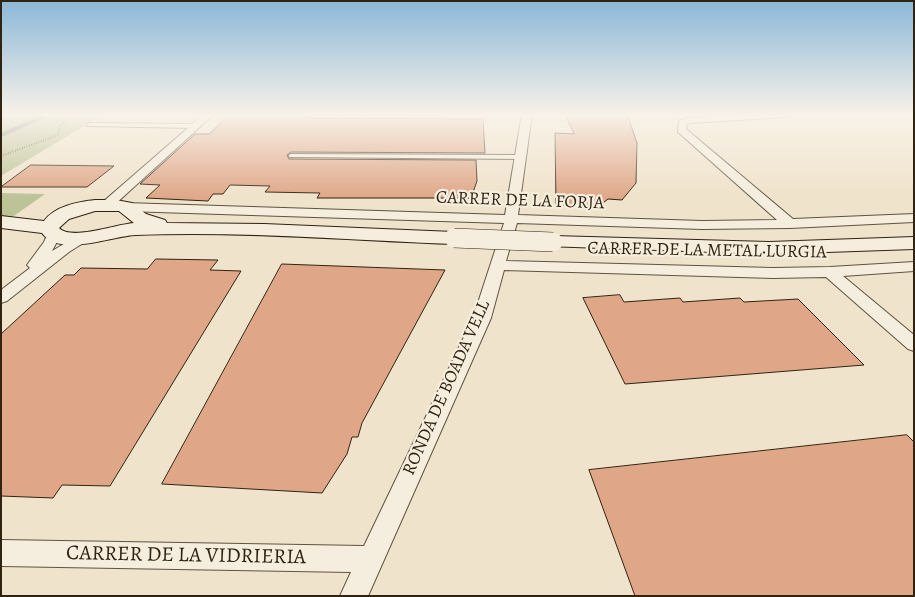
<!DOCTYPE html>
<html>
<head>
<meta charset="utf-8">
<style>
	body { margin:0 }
	#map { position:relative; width:915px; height:597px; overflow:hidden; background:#f0e3cb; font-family:Alegreya,serif }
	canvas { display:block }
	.frame { position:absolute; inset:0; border:2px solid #302311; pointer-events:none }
</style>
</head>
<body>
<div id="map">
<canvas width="915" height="597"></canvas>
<div class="frame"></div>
</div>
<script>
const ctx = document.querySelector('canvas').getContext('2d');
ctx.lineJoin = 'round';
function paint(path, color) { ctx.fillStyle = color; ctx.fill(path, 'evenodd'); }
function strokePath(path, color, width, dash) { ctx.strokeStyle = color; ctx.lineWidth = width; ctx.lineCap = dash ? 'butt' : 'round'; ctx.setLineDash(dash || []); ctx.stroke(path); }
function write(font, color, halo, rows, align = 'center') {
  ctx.font = font + ' Alegreya,serif'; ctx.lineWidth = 4.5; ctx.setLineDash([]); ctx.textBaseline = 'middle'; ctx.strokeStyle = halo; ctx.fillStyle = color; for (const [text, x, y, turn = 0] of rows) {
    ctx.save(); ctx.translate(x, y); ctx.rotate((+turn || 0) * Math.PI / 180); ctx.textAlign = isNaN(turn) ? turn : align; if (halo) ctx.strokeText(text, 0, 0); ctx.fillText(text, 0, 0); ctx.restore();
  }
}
const green = new Path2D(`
	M 1,114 L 104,114 L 1,176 Z
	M 1,193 L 45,194 L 1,225 Z`);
const stream = new Path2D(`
	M 1,135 L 50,114`);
const building = new Path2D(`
	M 230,114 L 309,114 L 306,118 L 483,119 L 485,153 L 291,152 L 287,155 L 289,159 L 476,160 L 477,181 L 471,198 L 317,198 L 320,193 L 265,192 L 270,186 L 230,185 L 223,194 L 213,194 L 208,201 L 146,198 L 160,185 L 140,184 L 195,134 L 209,134 Z
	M 565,114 L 627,114 L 637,143 L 636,183 L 622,200 L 608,199 L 598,207 L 556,205 L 555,133 L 574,134 Z
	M 31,165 L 114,166 L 87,187 L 1,187 Z
	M 156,259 L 218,260 L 210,270 L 241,271 L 110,486 L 62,485 L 53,498 L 1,496 L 1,334 L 65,275 L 74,275 L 81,268 L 147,269 Z
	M 282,264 L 445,270 L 362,423 L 358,437 L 352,437 L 347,454 L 322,493 L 162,484 Z
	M 620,295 L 624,302 L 680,298 L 683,302 L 740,298 L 744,302 L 798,299 L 864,365 L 625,384 L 583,298 Z
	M 907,435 L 914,442 L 914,596 L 635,596 L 589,470 Z`);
const path = new Path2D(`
	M 1,156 L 58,135 L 60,125 L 79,114`);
const service = new Path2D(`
	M 89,123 L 196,124 L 199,126 L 196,128 L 87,126 L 87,124 Z
	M 291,154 L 521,155 L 524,157 L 521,159 L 289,157 L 289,155 Z`);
const minor = new Path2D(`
	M 204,114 L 214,114 L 112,207 L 104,207 L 102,204 L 104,201 Z
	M 522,114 L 532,114 L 518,215 L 702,221 L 777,220 L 678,132 L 679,121 L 689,117 L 793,114 L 788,117 L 691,123 L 687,124 L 686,129 L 793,219 L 914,214 L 914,222 L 790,228 L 702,229 L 517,223 L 506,261 L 773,268 L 830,267 L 914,262 L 914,271 L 843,276 L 914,335 L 914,351 L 908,349 L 826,277 L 773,278 L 504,270 L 491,318 L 368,596 L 340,596 L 351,572 L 1,566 L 1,540 L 364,546 L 473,318 L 504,223 L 125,211 L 119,207 L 125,203 L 505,215 Z
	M 53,232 L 60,236 L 52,251 L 79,235 L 84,234 L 91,238 L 69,252 L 7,301 L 1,303 L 1,290 L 30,268 L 27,265 L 44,242 L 48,233 Z`);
const secondary = new Path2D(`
	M 95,200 L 116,200 L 132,203 L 146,214 L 165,220 L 167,223 L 264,224 L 454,232 L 461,234 L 464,238 L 461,242 L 454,244 C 348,240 242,231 136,235 C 111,236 59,258 42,233 L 1,228 L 1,216 L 44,221 C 55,206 77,202 95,200 ZM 95,211 L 119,211 L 134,223 C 117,224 71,241 59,228 L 69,219 Z
	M 553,236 L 769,242 L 914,237 L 914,249 L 769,254 L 546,246 L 543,242 L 546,238 Z`);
const secondaryBridge = new Path2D(`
	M 454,238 L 553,242`);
const streetNames = [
	["CARRER DE LA FORJA",520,201,2],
	["CARRER DE LA METAL·LURGIA",707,251,1],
	["RONDA DE BOADA VELL",447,388,-66]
];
const nearStreetnames = [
	["CARRER DE LA VIDRIERIA",186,556,1]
];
paint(green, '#bbc397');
strokePath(stream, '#737e7c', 4);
paint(building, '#dfa788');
strokePath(building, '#302311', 1);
strokePath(service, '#605340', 2);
strokePath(minor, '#605340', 2);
strokePath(secondary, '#302311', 2);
strokePath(path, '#302311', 2, [0.5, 2]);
paint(service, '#f5eddd');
paint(minor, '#f5eddd');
paint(secondary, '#f5eddd');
strokePath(secondaryBridge, '#302311', 20, []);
strokePath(secondaryBridge, '#f5eddd', 19);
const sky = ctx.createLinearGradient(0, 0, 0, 198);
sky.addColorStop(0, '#8bb7d9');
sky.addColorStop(0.58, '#f8f2e8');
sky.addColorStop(1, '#f8f2e800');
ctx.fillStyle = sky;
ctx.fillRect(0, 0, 915, 198);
write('18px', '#302311', '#f5eddd', streetNames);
write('21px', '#302311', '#f5eddd', nearStreetnames);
</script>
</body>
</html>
